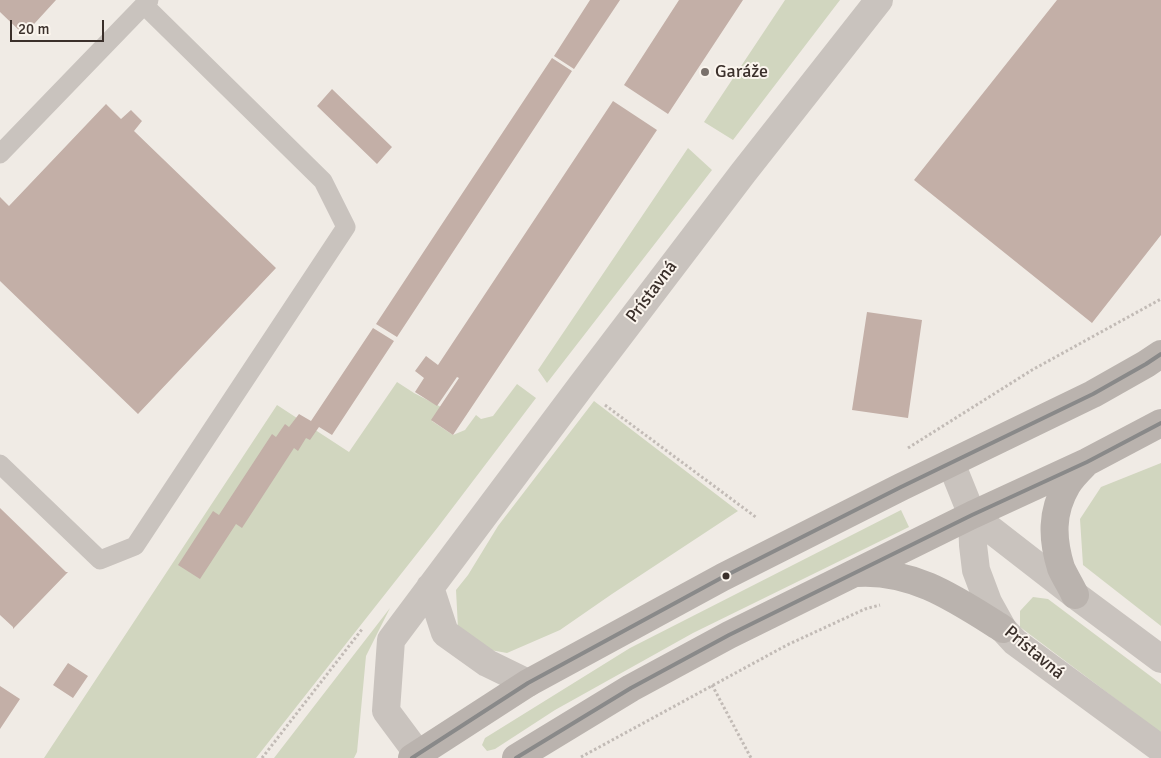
<!DOCTYPE html>
<html>
<head>
<meta charset="utf-8">
<style>
	body { margin:0 }
	#map { position:relative; width:1161px; height:758px; overflow:hidden; background:#f0ebe5; font-family:Signika,sans-serif }
	canvas { display:block }
	.scale { position:absolute; left:10px; top:20px; width:94px; height:22px; box-sizing:border-box; border:2px solid #3b302b; border-top:0; padding-left:6px; font-size:15px; line-height:18px; white-space:nowrap; color:#3b302b; -webkit-text-stroke:4px #fbf5ee; paint-order:stroke }
</style>
</head>
<body>
<div id="map">
<canvas width="1161" height="758"></canvas>
<div class="scale">20 m</div>
</div>
<script>
const ctx = document.querySelector('canvas').getContext('2d');
ctx.lineJoin = 'round';
function paint(path, color) { ctx.fillStyle = color; ctx.fill(path, 'evenodd'); }
function strokePath(path, color, width, dash) { ctx.strokeStyle = color; ctx.lineWidth = width; ctx.lineCap = dash ? 'butt' : 'round'; ctx.setLineDash(dash || []); ctx.stroke(path); }
function write(font, color, halo, rows, align = 'center') {
  ctx.font = font + ' Signika,sans-serif'; ctx.lineWidth = 4; ctx.setLineDash([]); ctx.textBaseline = 'middle'; ctx.strokeStyle = halo; ctx.fillStyle = color; for (const [text, x, y, turn = 0] of rows) {
    ctx.save(); ctx.translate(x, y); ctx.rotate((+turn || 0) * Math.PI / 180); ctx.textAlign = isNaN(turn) ? turn : align; if (halo) ctx.strokeText(text, 0, 0); ctx.fillText(text, 0, 0); ctx.restore();
  }
}
const green = new Path2D(`
	M 785,0 L 840,0 L 733,140 L 704,122 Z
	M 688,148 L 712,170 L 547,383 L 538,370 Z
	M 397,382 L 414,393 L 441,407 L 432,421 L 453,435 L 465,430 L 476,415 L 481,419 L 493,416 L 517,384 L 536,398 L 438,527 L 256,758 L 44,758 L 277,405 L 349,452 Z
	M 594,401 L 738,511 L 612,594 L 560,630 L 507,653 L 479,648 L 458,628 L 456,590 L 468,575 L 498,526 Z
	M 1161,463 L 1161,626 L 1083,565 L 1080,519 L 1101,487 Z
	M 901,510 L 909,527 L 693,633 L 555,710 L 495,749 L 487,751 L 482,745 L 485,738 L 630,648 Z
	M 1033,597 L 1048,599 L 1161,684 L 1161,733 L 1020,627 L 1020,611 Z
	M 390,608 L 366,656 L 357,752 L 354,758 L 274,758 Z`);
const building = new Path2D(`
	M 0,0 L 56,0 L 24,35 L 0,12 Z
	M 590,0 L 620,0 L 574,69 L 554,56 Z
	M 679,0 L 743,0 L 668,114 L 624,85 Z
	M 1057,0 L 1161,0 L 1161,235 L 1092,323 L 914,180 Z
	M 552,58 L 572,71 L 397,337 L 376,324 L 438,230 Z
	M 332,89 L 392,147 L 377,164 L 317,106 Z
	M 613,101 L 657,130 L 453,435 L 431,420 L 459,378 L 457,377 L 437,406 L 415,392 L 424,378 L 415,371 L 426,356 L 438,365 Z
	M 106,104 L 121,119 L 131,110 L 142,121 L 134,131 L 276,268 L 138,414 L 0,281 L 0,197 L 9,206 Z
	M 867,312 L 922,320 L 908,418 L 852,410 Z
	M 373,328 L 394,341 L 332,435 L 319,427 L 310,440 L 306,438 L 298,451 L 294,448 L 242,528 L 236,524 L 200,579 L 178,565 L 213,511 L 219,515 L 272,434 L 276,437 L 285,424 L 289,427 L 299,414 L 311,421 Z
	M 0,508 L 66,572 L 68,572 L 13,629 L 13,627 L 0,615 Z
	M 68,663 L 88,676 L 73,698 L 53,685 Z
	M 0,686 L 20,699 L 0,729 Z`);
const path = new Path2D(`
	M 605,405 L 757,518
	M 908,448 L 1032,370 L 1161,299
	M 712,685 L 751,758
	M 581,757 L 787,645 L 865,609 L 880,605
	M 262,758 L 363,628`);
const lane = new Path2D(`
	M 0,154 L 144,5
	M 0,464 L 100,560 L 135,546 L 346,227 L 323,181 L 144,5 L 149,0`);
const street = new Path2D(`
	M 951,463 L 972,515 L 973,545 L 976,570 L 988,602 L 1003,629 L 1015,642 L 1161,749
	M 972,515 L 1075,595 L 1161,659
	M 430,587 L 445,633 L 487,663 L 528,683
	M 421,758 L 386,711 L 391,640 L 581,386 L 743,173 L 879,0`);
const secondary = new Path2D(`
	M 856,573 C 913,569 957,600 1003,629
	M 1075,595 C 1071,586 1065,577 1061,568 C 1052,539 1051,512 1067,485 C 1071,478 1078,471 1084,465
	M 412,758 L 528,683 L 723,577 L 901,487 L 1093,394 L 1146,364 L 1161,354
	M 516,758 L 631,688 L 729,635 L 972,515 L 1087,462 L 1161,423`);
const bus1 = new Path2D(`
	M 412,758 L 528,683 L 723,577 L 901,487 L 1093,394 L 1146,364 L 1161,354
	M 516,758 L 631,688 L 729,635 L 972,515 L 1087,462 L 1161,423`);
const markers = [
	[705,72,5,"#7a716c"],
	[726,576,4.5,"#3b302b"]
];
const poiNames = [
	["Garáže",715,72]
];
const streetNames = [
	["Prístavná",652,292,-53],
	["Prístavná",1034,653,40]
];
paint(green, '#d1d6bf');
paint(building, '#c3afa7');
strokePath(path, '#c2bbb6', 3, [2.5, 2.5]);
strokePath(lane, '#c9c3be', 19);
strokePath(street, '#c9c3be', 28);
strokePath(secondary, '#bab3ae', 28);
strokePath(bus1, '#898989', 4);
for (const [x, y, r, color] of markers) { const dot = new Path2D(); dot.arc(x, y, r, 0, 2 * Math.PI); ctx.fillStyle = color; ctx.fill(dot); strokePath(dot, '#fbf5ee', 2); }
write('18px', '#3b302b', '#fbf5ee', poiNames, 'left');
write('18px', '#3b302b', '#fbf5ee', streetNames);
</script>
</body>
</html>
